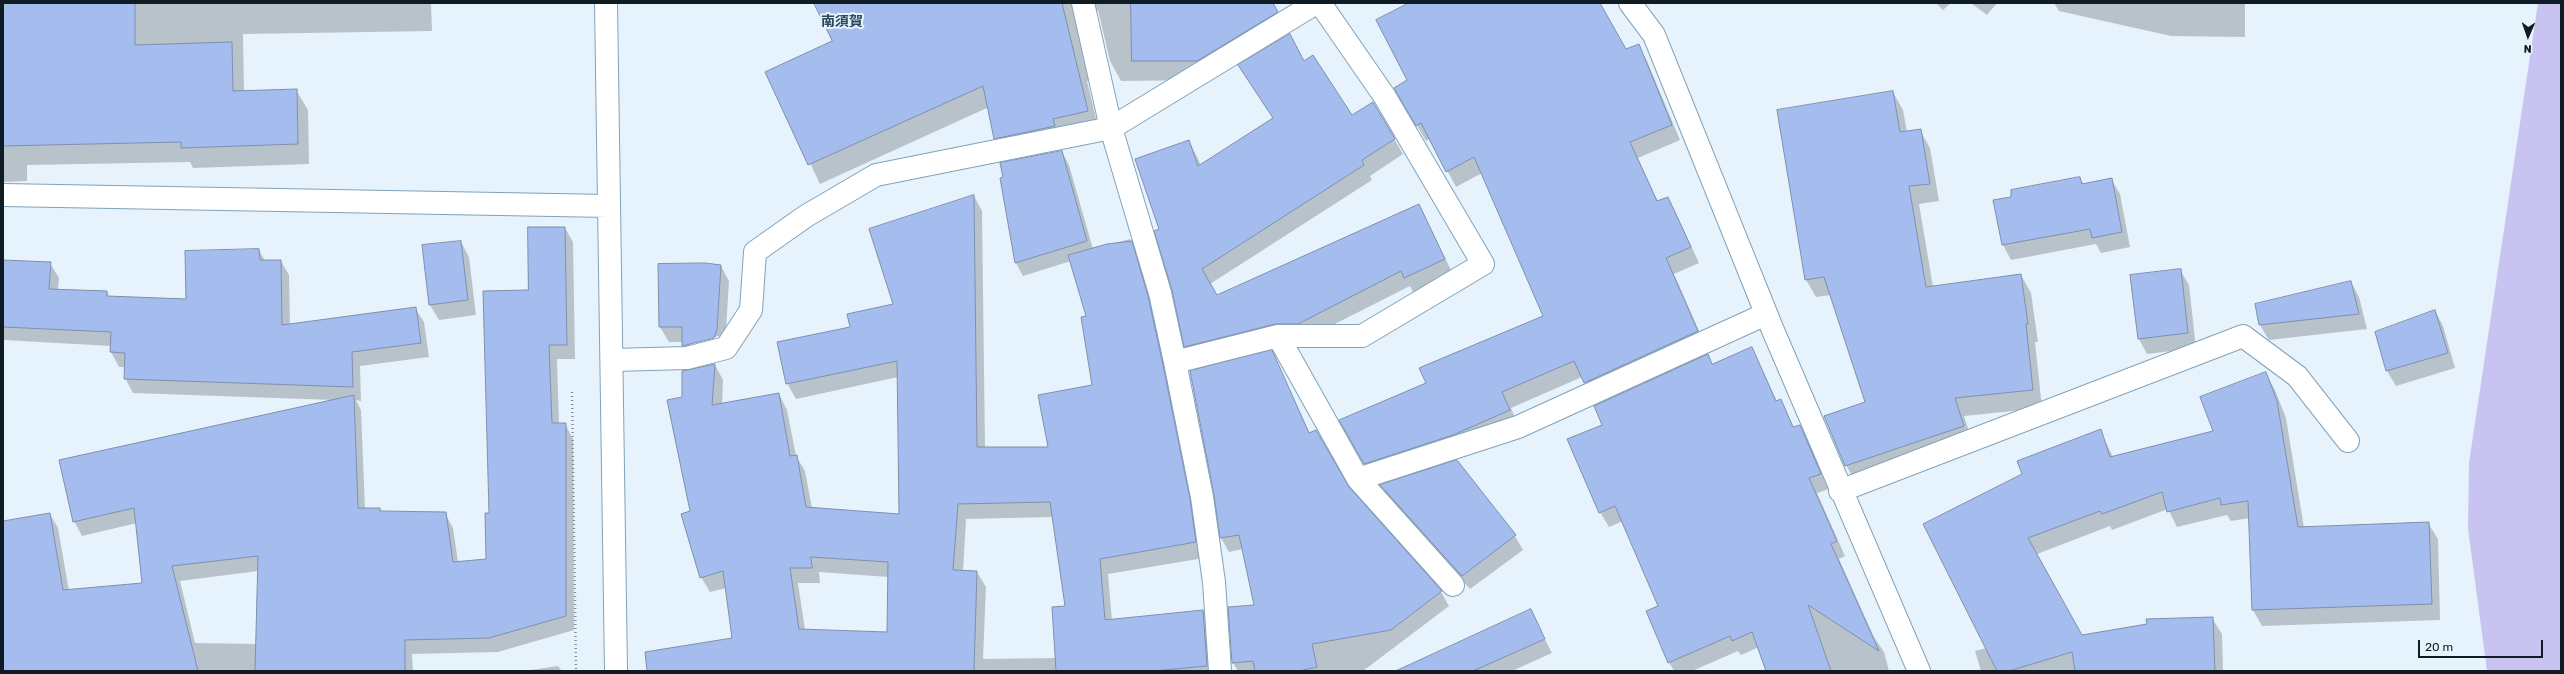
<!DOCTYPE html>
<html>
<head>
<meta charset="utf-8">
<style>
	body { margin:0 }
	#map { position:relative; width:2564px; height:674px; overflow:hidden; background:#e6f3fd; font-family:Rubik,sans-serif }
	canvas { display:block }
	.frame { position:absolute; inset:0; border:4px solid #0f1c24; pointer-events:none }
	.north { position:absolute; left:2508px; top:16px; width:40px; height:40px; -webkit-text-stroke:3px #e6f3fd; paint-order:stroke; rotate:182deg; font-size:11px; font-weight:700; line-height:16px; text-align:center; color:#0f1c24 }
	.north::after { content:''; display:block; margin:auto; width:14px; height:18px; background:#0f1c24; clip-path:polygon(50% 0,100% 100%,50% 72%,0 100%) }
	.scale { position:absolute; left:2418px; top:640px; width:125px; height:18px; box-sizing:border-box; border:2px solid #0f1c24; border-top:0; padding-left:5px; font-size:12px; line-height:14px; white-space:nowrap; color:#0f1c24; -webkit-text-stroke:3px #e6f3fd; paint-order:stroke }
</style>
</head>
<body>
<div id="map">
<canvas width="2564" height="674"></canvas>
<div class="frame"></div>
<div class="north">N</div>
<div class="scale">20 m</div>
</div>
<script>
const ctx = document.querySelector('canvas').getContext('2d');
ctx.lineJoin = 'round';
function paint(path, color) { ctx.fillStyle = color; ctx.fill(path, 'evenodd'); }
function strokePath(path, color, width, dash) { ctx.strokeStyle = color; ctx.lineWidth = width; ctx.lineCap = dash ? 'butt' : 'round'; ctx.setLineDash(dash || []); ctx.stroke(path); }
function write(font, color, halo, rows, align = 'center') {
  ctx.font = font + ' Rubik,"Noto Sans JP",sans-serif'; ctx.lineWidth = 4; ctx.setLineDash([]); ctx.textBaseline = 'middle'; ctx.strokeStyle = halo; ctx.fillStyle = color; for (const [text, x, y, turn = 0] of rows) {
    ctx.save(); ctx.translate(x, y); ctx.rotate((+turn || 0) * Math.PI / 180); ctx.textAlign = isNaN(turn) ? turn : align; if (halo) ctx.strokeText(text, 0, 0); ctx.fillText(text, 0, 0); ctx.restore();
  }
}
const green = new Path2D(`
	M 2538,3 L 2561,3 L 2561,671 L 2487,671 L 2468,529 L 2469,463 Z`);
const shadow = new Path2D(`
	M 3,3 L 431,3 L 432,31 L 243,34 L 244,91 L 296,90 L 308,110 L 309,164 L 193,168 L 190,162 L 27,165 L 27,181 L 3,182 Z
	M 816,3 L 1272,3 L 1288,32 L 1209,80 L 1121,81 L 1110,61 L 1098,10 L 1086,13 L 1094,81 L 1087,81 L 1099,131 L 1007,158 L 995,138 L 989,107 L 820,184 L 767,72 L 833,42 Z
	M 1411,3 L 1599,3 L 1626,50 L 1638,45 L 1647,61 L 1680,140 L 1638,158 L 1658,202 L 1667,198 L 1676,213 L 1699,263 L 1674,274 L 1706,347 L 1593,398 L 1582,377 L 1511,408 L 1518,425 L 1374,479 L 1341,420 L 1427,383 L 1545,317 L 1482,173 L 1456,187 L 1430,138 L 1426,141 L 1396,89 L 1408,81 Z
	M 1936,3 L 1951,3 L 1943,10 Z
	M 1971,3 L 1997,3 L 1987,15 Z
	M 2054,3 L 2245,3 L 2245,37 L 2171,36 L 2059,11 Z
	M 1304,62 L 1352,117 L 1373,103 L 1403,154 L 1370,176 L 1372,180 L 1210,284 L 1217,296 L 1419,205 L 1453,274 L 1413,292 L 1410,286 L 1307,338 L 1194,361 L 1185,346 L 1161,230 L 1189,141 L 1201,165 L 1274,119 Z
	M 1893,92 L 1903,110 L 1907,132 L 1920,130 L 1930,148 L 1939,201 L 1919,204 L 1933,287 L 2021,275 L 2031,293 L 2038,342 L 2035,342 L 2042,408 L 1964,416 L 1973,444 L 1856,483 L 1846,465 L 1867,403 L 1831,295 L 1816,297 L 1806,280 Z
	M 1062,152 L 1069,165 L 1093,249 L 1130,239 L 1139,254 L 1156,312 L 1204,558 L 1108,574 L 1112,621 L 1203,611 L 1212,626 L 1215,671 L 687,671 L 733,639 L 726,588 L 710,592 L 701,577 L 692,512 L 683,398 L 715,365 L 723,380 L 722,404 L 779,394 L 787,410 L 796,456 L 805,471 L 812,508 L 900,515 L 898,377 L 796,399 L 787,383 L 851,328 L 894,305 L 974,196 L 982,211 L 985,448 L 1049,448 L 1093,386 L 1087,317 L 1071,261 L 1023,276 L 1016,263 L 1001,179 ZM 1053,517 L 1066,607 L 1056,658 L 983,659 L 986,587 L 977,572 L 963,571 L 966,519 ZM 819,572 L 889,577 L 888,633 L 805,630 L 798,583 L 820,583 Z
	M 2080,178 L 2084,185 L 2111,179 L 2120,194 L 2130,247 L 2101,253 L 2096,244 L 2011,260 L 2003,245 L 2013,198 Z
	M 565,228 L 573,242 L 575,359 L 557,359 L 559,424 L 565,424 L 573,439 L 574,630 L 498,652 L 412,654 L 413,671 L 3,671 L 3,522 L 50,514 L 58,528 L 69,591 L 143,584 L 137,523 L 82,536 L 74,521 L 333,400 L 133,393 L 125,378 L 125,367 L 119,367 L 111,352 L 111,346 L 3,340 L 3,261 L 50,263 L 59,278 L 58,290 L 107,292 L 109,297 L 187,300 L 259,250 L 265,261 L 281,261 L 289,275 L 290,325 L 415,308 L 424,322 L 429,357 L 360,366 L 361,401 L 356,400 L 361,410 L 365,509 L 380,509 L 382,512 L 445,513 L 453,528 L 458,562 L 487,560 L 490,514 L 529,291 ZM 258,571 L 257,644 L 195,643 L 180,581 Z
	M 461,242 L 469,257 L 476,315 L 439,320 L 430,305 L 423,246 Z
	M 721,266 L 729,281 L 725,346 L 692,360 L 683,342 L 669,342 L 660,327 ZM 719,336 L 719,338 L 691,345 L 691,343 Z
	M 2180,270 L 2189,285 L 2196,348 L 2147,354 L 2139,339 L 2131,275 Z
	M 2351,282 L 2359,297 L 2367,329 L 2269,340 L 2260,325 L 2256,305 Z
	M 2435,311 L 2443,326 L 2455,368 L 2396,386 L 2387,371 Z
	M 1752,348 L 1777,402 L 1780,400 L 1794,428 L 1799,426 L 1808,441 L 1829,489 L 1817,493 L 1845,556 L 1839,559 L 1874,637 L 1884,652 L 1889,671 L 1767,671 L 1759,647 L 1741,655 L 1738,651 L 1692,671 L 1674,671 L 1669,662 L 1660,606 L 1623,521 L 1609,527 L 1600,512 L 1603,425 L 1707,356 L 1713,365 Z
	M 1271,352 L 1310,434 L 1348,488 L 1441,592 L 1449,606 L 1363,671 L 1238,671 L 1233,663 L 1229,608 L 1255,605 L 1243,549 L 1229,552 L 1221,538 Z
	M 2266,374 L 2275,390 L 2286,418 L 2304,528 L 2428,523 L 2438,539 L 2440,620 L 2262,626 L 2253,610 L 2250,518 L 2231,521 L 2227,515 L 2177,527 L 2168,509 L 2112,530 L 2110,526 L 2037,554 L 2082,636 L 2212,618 L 2222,634 L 2223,671 L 1981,671 L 1975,651 L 1987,648 L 2023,475 L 2100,430 L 2113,457 L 2214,432 Z
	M 1456,461 L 1515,536 L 1523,550 L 1470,589 L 1389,499 L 1382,486 Z
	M 1530,610 L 1552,653 L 1512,671 L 1399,671 Z
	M 558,666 L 562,671 L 524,671 Z`);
const building = new Path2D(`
	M 3,3 L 135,3 L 135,45 L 232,42 L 233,91 L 297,89 L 298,144 L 181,148 L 181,142 L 3,146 Z
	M 814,3 L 1062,3 L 1088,111 L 1053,119 L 1055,126 L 994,139 L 983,86 L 808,165 L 765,72 L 832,41 Z
	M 1131,3 L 1273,3 L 1278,12 L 1197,61 L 1132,61 Z
	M 1409,3 L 1600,3 L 1626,49 L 1639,44 L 1672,125 L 1630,142 L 1657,201 L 1668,197 L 1691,247 L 1666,258 L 1698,331 L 1584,383 L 1574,361 L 1502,392 L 1510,410 L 1453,435 L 1364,464 L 1339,420 L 1426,383 L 1419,368 L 1543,316 L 1474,157 L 1446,172 L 1421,123 L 1416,126 L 1394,88 L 1407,80 L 1376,20 Z
	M 1290,34 L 1304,61 L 1313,55 L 1352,115 L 1373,102 L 1395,139 L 1362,160 L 1364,165 L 1202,269 L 1217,295 L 1419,204 L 1445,259 L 1404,278 L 1401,271 L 1298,324 L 1275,324 L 1184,347 L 1172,290 L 1154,231 L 1159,229 L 1135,159 L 1189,140 L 1198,166 L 1273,118 L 1238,65 Z
	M 1893,91 L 1900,132 L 1921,129 L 1930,184 L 1909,186 L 1926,287 L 2021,274 L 2028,324 L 2026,324 L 2033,390 L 1955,398 L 1964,426 L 1845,466 L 1824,416 L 1865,402 L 1824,277 L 1805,280 L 1777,110 Z
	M 1062,151 L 1087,241 L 1015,263 L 1000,178 L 1003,177 L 1000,163 Z
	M 2080,177 L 2082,184 L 2112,178 L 2122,232 L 2092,238 L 2090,229 L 2002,245 L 1993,200 L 2011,197 L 2011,190 Z
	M 974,195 L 977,447 L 1048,447 L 1038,395 L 1092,385 L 1081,317 L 1086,316 L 1068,255 L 1107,244 L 1132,241 L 1148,296 L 1163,365 L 1190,499 L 1196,542 L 1100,559 L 1105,620 L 1203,610 L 1207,666 L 1153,671 L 1056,671 L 1052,607 L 1065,606 L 1050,502 L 958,504 L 953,570 L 977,571 L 974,671 L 647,671 L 645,652 L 732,638 L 723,571 L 700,578 L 681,514 L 690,511 L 667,400 L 682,397 L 682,371 L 715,364 L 712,405 L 779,393 L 790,456 L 797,455 L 806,507 L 899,514 L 897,361 L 786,384 L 777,342 L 850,327 L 847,314 L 893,304 L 869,229 ZM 811,557 L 888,562 L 887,632 L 799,629 L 790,568 L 812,568 Z
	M 528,227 L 565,227 L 567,345 L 549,345 L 552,423 L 566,423 L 566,616 L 489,638 L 405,640 L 405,671 L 255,671 L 258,556 L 172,566 L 198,671 L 3,671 L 3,521 L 50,513 L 63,590 L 142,583 L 134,508 L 73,522 L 59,460 L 354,395 L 358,508 L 380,508 L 380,511 L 446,512 L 453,562 L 486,559 L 485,513 L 489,513 L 483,291 L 528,290 Z
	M 461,241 L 468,300 L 429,305 L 422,245 Z
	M 259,249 L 260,260 L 281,260 L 282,325 L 416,307 L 421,343 L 352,352 L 353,387 L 124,379 L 125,353 L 110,352 L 111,332 L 3,327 L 3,260 L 51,262 L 49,289 L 107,291 L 107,296 L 186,299 L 185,251 Z
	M 705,263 L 721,265 L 717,330 L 714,338 L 682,346 L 682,327 L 659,327 L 658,264 Z
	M 2181,269 L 2188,333 L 2138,339 L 2130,275 Z
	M 2351,281 L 2359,314 L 2259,325 L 2255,304 Z
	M 2435,310 L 2448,353 L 2386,371 L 2375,332 Z
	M 1752,347 L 1776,401 L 1781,399 L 1793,427 L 1800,425 L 1821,474 L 1809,478 L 1837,541 L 1831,544 L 1879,651 L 1808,605 L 1831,671 L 1766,671 L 1752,632 L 1732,641 L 1730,636 L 1668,663 L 1646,611 L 1658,606 L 1615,506 L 1599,513 L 1567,439 L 1602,425 L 1594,406 L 1708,354 L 1712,364 Z
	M 1272,350 L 1309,433 L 1316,430 L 1349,487 L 1442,591 L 1391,630 L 1312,644 L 1317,667 L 1299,671 L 1255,671 L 1253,661 L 1232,663 L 1228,607 L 1254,605 L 1239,535 L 1220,538 L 1214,495 L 1190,371 Z
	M 2266,372 L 2277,401 L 2298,527 L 2429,522 L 2432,604 L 2252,610 L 2248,501 L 2221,505 L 2220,498 L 2167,512 L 2162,492 L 2102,514 L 2100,511 L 2028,538 L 2082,635 L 2147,624 L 2146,619 L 2213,617 L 2215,671 L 2075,671 L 2072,652 L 2009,671 L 1997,671 L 1923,524 L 2022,474 L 2017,461 L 2101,429 L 2110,457 L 2213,431 L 2200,397 Z
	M 1457,460 L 1516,535 L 1462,576 L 1380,485 Z
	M 1531,609 L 1545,639 L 1473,671 L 1396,671 Z`);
const path = new Path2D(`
	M 572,392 L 576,671`);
const minor = new Path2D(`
	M 1083,3 L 1111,128 L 1160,293 L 1175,362 L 1202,497 L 1214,582 L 1220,671
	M 1630,3 L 1654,35 L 1772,328 L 1919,671
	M 1278,336 L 1358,479 L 1518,427 L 1766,314
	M 613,360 L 687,358 L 726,348 L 751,310 L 755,252 L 806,216 L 876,175 L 1111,128 L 1316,3
	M 1175,362 L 1278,336 L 1362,336 L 1483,264 L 1385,97 L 1320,3
	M 1358,479 L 1453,585
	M 1840,491 L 2243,336 L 2297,376 L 2348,441`);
const tertiary = new Path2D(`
	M 606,3 L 616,671
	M 3,195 L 609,206`);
const quarterNames = [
	["南須賀",842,22]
];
paint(green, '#c8c3f0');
paint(shadow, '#0003');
paint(building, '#a5bdee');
strokePath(building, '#7f8eac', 1);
strokePath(minor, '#82a2b9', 24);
strokePath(tertiary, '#82a2b9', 24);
strokePath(path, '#828f98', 2.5, [1, 3]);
strokePath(minor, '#fff', 22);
strokePath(tertiary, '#fff', 22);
write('bold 14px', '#2b485c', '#e6f3fd', quarterNames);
</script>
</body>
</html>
